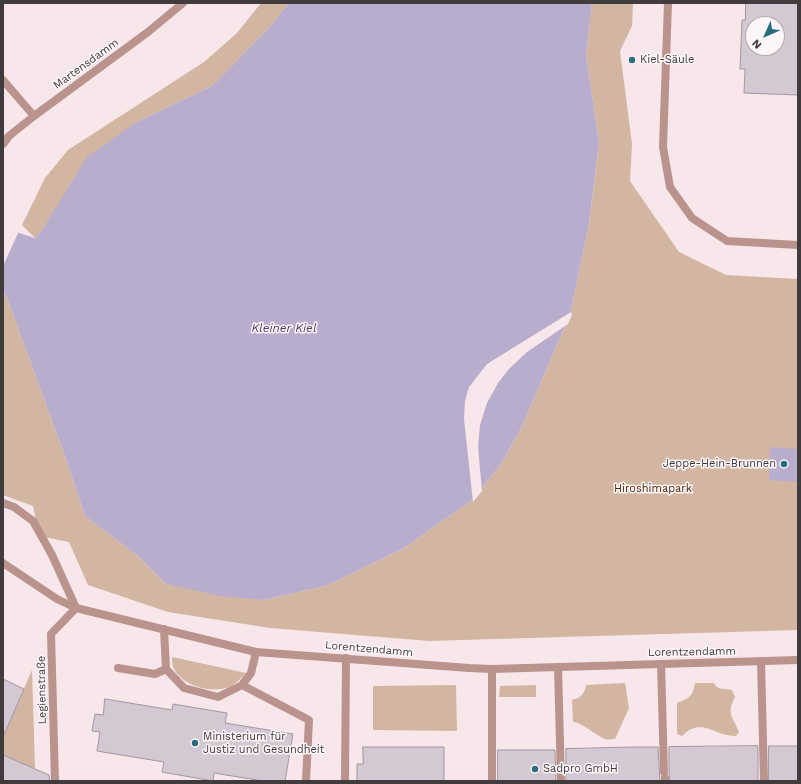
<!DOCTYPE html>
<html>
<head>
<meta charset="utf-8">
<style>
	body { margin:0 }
	#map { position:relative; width:801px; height:784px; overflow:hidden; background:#f7e6ea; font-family:"Work Sans",sans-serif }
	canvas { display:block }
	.frame { position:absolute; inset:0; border:4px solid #413b3d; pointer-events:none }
	.north { position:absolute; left:745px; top:16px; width:40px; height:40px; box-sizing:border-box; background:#fdf6f8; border:1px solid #b2abad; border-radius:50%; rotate:225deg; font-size:11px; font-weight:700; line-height:16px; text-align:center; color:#413b3d }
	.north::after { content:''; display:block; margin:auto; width:14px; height:18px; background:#286d7d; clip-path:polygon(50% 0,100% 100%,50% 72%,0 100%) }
</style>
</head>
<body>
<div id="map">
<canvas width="801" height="784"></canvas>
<div class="frame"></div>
<div class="north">N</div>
</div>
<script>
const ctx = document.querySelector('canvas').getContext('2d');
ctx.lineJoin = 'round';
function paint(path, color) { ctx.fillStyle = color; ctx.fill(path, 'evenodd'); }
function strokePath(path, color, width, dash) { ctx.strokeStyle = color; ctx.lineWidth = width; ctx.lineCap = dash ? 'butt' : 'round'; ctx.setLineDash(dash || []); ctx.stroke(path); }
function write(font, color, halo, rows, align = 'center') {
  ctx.font = font + ' "Work Sans",sans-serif'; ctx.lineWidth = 3; ctx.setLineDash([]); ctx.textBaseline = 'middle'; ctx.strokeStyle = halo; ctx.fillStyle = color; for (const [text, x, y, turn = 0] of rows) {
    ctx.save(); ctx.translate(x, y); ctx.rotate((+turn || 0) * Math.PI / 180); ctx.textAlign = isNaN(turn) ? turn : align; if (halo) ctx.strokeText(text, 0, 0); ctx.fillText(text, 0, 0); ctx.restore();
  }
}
const green = new Path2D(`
	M 261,3 L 289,3 L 267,30 L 212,86 L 135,123 L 35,238 L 22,225 L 45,178 L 68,150 L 204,62 L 237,33 Z
	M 592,3 L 633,3 L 632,26 L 620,51 L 632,144 L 630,181 L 679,252 L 726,275 L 798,279 L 798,630 L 429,641 L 270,628 L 168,612 L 88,585 L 69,542 L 39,536 L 33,506 L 3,495 L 3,295 L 6,295 L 67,462 L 85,516 L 138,556 L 166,584 L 263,600 L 326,586 L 404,548 L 472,500 L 501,464 L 522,426 L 570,314 L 589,224 L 599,142 L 586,55 Z
	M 172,657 L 246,673 C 241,678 236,684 229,687 C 209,695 170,683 172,657 Z
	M 32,670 L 35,769 L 3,755 L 3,737 Z
	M 625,683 L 629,708 L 615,739 C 612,739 608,740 605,739 C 597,736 581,722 573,722 L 572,700 C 581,698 585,693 586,685 Z
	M 695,683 L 714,683 C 718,691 724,688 732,690 L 735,697 C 726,714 733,717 739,732 L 736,736 C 715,737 702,716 682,736 L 677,734 L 677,703 C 689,698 693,697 695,683 Z
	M 456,685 L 457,731 L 373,730 L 373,686 Z
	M 536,685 L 536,697 L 499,697 L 500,686 Z`);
const water = new Path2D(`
	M 289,3 L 592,3 L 586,55 L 599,142 L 589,224 L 570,314 L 522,426 L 501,464 L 472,500 L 404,548 L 326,586 L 263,600 L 220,596 L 166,584 L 138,556 L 85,516 L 67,462 L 6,295 L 3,294 L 3,228 L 35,238 L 42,230 L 87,157 L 135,123 L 212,86 L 267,30 Z
	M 770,447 L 798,449 L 798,482 L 769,480 Z`);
const pier = new Path2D(`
	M 3,226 L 19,231 L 3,266 Z
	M 571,312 L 572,315 L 568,324 L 527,352 L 509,369 L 498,383 L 487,403 L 480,425 L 478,447 L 482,491 L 473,502 L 464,419 L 465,401 L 469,387 L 487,364 Z`);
const building = new Path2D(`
	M 746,3 L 798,3 L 798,95 L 744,93 L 745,69 L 740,69 L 742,20 L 745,20 ZM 753,24 L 777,24 L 777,48 L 753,48 Z
	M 3,679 L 24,689 L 3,737 Z
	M 105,699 L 172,710 L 173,704 L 227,713 L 225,723 L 293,734 L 285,781 L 263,781 L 214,773 L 213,781 L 162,772 L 164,762 L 97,751 L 100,732 L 92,731 L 95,714 L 103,715 Z
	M 758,746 L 758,781 L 670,781 L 669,774 L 669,747 Z
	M 769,746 L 798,746 L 798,781 L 769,781 Z
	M 363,747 L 444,747 L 444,781 L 357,781 L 357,764 L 363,764 Z
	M 633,747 L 658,747 L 660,781 L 566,781 L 566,749 Z
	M 498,750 L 555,750 L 556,781 L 498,781 Z
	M 3,755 L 49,775 L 50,781 L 3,781 Z`);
const service = new Path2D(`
	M 3,563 L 57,599 L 76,608
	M 164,629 L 166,669 L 184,688 L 218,697 L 242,685 L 251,673 L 256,652
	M 761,661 L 764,781
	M 661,664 L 664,772
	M 558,667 L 561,781
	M 118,668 L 155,674 L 166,669
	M 242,685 L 309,720 L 306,781
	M 665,778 L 665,781
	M 345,781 L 346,658
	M 492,781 L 492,669`);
const minor = new Path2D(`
	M 3,80 L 34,116
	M 3,503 L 14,507 L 33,521 L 52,555 L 76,608
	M 76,608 L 256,652 L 469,668 L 492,669 L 798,660
	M 55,781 L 51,634 L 76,608`);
const tertiary = new Path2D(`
	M 668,3 L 663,147 L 670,187 L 692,218 L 727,241 L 798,245
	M 3,144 L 9,136 L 34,116 L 148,32 L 183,3`);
const markers = [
	[632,60,4,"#286d7d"],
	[784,464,4,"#286d7d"],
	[195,743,4,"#286d7d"],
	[535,769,4,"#286d7d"]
];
const poiNames = [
	["Kiel-Säule",640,60],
	["Jeppe-Hein-Brunnen",776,464,"right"],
	["Ministerium für",203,737],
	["Justiz und Gesundheit",203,750],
	["Sadpro GmbH",543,769]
];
const streetNames = [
	["Martensdamm",86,64,-36],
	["Lorentzendamm",369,649,5],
	["Lorentzendamm",692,652,-1],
	["Legienstraße",42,690,-91]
];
const parkNames = [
	["Hiroshimapark",653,489]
];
const waterNames = [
	["Kleiner Kiel",284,328]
];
paint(green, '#d3b6a2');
paint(water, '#b9adcd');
paint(pier, '#f7e6ea');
paint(building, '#d4c8d2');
strokePath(building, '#a297a1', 1);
strokePath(service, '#ba938d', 8);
strokePath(minor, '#ba938d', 8);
strokePath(tertiary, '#ba938d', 8);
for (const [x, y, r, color] of markers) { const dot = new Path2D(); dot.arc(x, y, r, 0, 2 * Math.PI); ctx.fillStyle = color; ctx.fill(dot); strokePath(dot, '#fdf6f8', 1.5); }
write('11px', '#413b3d', '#fdf6f8', poiNames, 'left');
write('11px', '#413b3d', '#fdf6f8', streetNames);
write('11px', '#4e2500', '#fdf6f8', parkNames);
write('italic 12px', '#4f3d6a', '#fdf6f8', waterNames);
</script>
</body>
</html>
